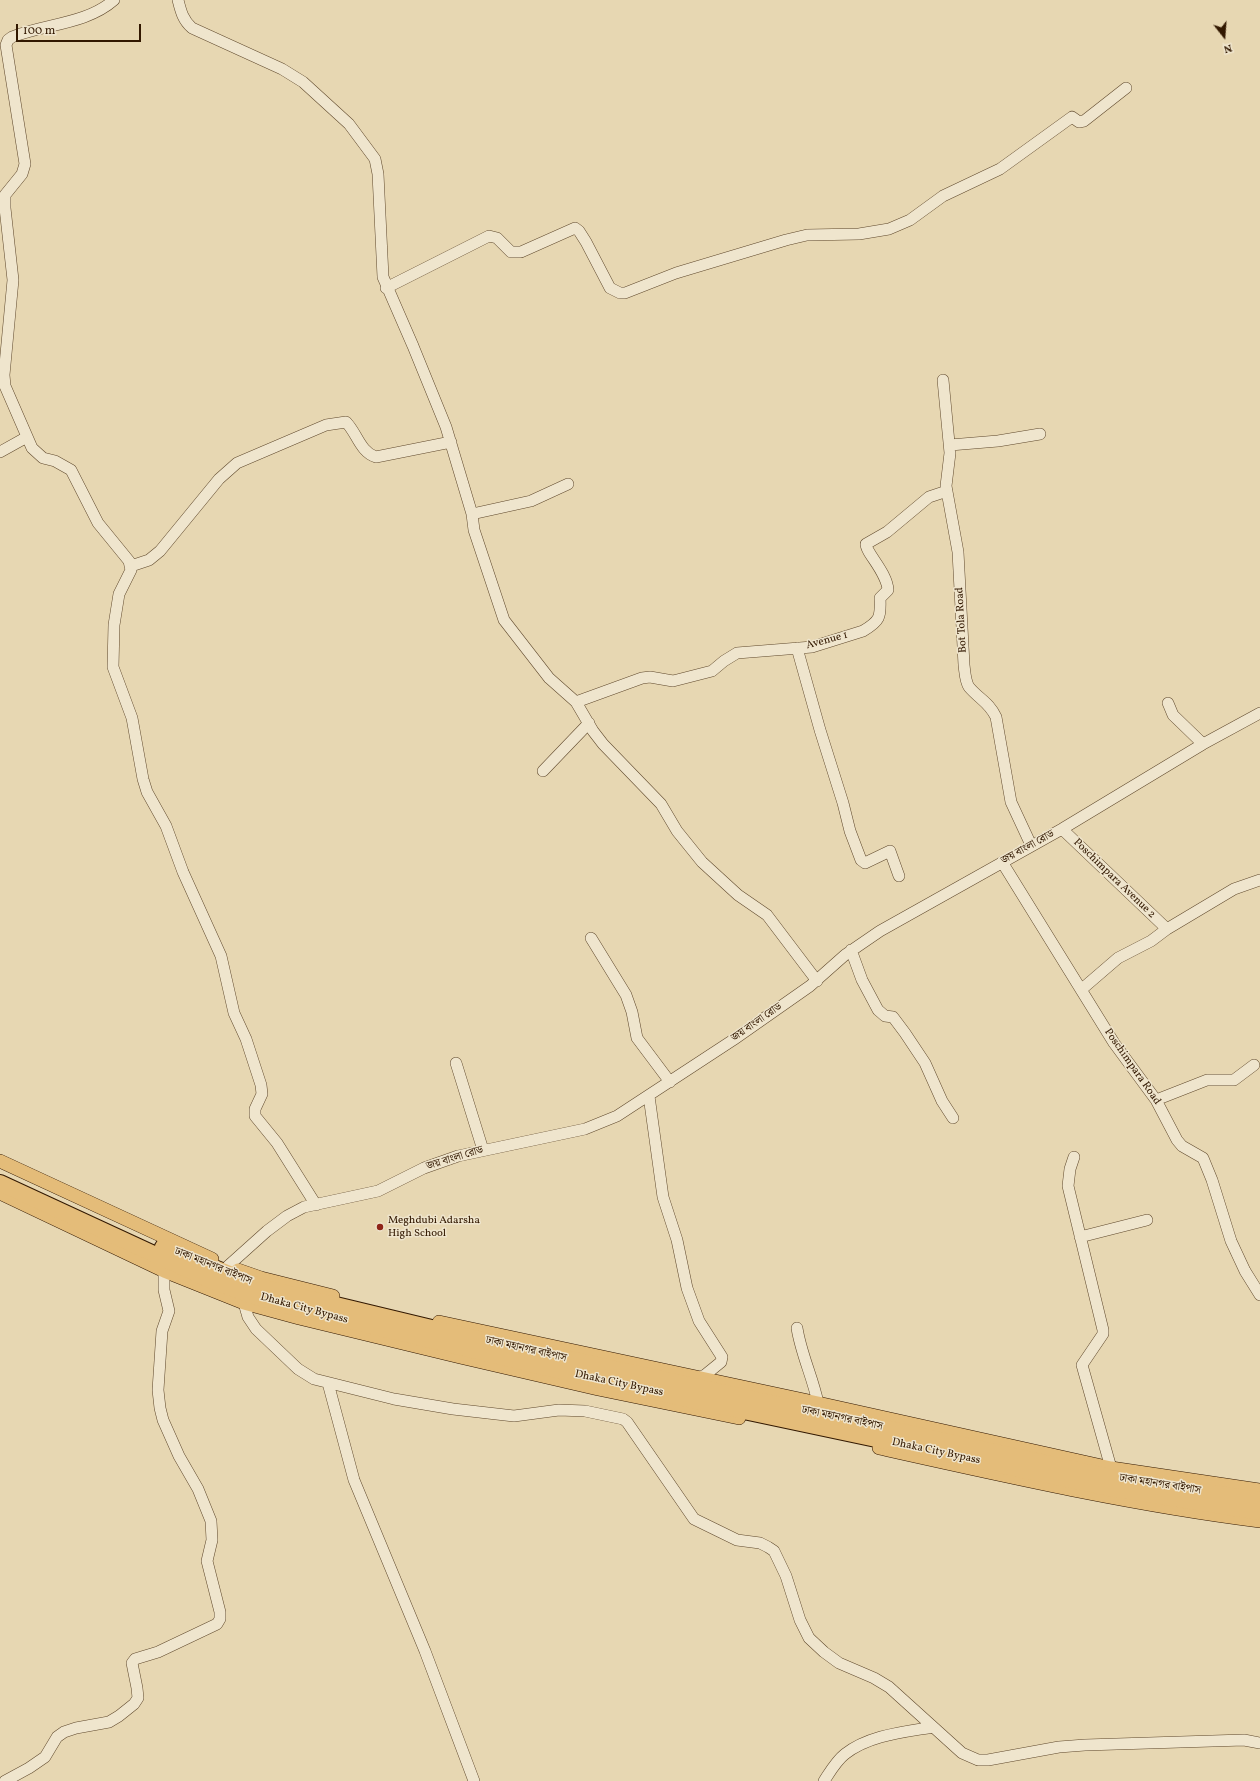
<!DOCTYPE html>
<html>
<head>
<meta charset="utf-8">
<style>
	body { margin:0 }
	#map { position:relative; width:1260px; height:1781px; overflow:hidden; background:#e7d7b2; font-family:Vollkorn,serif }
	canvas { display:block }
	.north { position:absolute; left:1204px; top:16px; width:40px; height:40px; -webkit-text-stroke:3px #efe5cd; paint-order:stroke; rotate:163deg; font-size:11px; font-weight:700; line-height:16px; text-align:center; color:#321800 }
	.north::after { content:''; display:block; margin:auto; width:14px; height:18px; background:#321800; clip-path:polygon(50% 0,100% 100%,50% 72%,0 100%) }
	.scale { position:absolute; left:16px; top:24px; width:125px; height:18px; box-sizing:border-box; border:2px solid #321800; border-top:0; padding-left:5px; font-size:12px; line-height:14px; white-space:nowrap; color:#321800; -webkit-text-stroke:3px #efe5cd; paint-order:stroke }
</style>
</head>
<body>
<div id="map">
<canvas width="1260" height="1781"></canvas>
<div class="north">N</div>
<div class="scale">100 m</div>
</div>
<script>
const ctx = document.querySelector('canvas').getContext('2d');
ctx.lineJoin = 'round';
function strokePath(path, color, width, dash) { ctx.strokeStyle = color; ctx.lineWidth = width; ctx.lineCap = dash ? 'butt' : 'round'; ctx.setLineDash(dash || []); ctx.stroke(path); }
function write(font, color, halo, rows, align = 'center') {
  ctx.font = font + ' Vollkorn,"Noto Serif Bengali",serif'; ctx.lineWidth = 3; ctx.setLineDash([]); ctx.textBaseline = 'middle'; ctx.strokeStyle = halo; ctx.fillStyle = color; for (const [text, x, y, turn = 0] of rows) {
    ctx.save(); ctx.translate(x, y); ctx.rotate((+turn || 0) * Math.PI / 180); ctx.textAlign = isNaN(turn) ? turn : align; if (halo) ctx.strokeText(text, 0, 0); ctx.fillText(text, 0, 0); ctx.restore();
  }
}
const minor = new Path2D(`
	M 114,0 C 87,24 45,24 12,37 L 8,40 L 6,45 L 25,164 L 22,174 L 5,195 L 5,208 L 13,280 L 4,375 L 5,386 L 32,448 L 43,458 L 55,461 L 71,470 L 98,523 L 129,561 L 131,570 L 119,594 L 114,625 L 113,667 L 132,718 L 143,779 L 147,792 L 166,826 L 183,872 L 221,956 L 234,1013 L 246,1039 L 261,1085 L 262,1094 L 255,1109 L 255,1116 L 277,1143 L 316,1205
	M 178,0 C 181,12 183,20 192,28 L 282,69 L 303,82 L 349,124 L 375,159 L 378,174 L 383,277 L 413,346 L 446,427 L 472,514 L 474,530 L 504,620 L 549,678 L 576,702 L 593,731 L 603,744 L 661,804 L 677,831 L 702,862 L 738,895 L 767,915 L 817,981
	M 386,288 L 489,236 L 497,238 L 511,252 L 521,252 L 575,228 L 579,231 L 586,242 L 610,288 L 620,293 L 625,293 L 676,273 L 786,240 L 807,235 L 859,234 L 889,229 L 910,220 L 943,196 L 1000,169 L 1072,117 L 1079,122 L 1084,121 L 1126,88
	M 943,380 L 950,453 L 946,486 L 958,552 L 964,665 C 965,672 965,681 969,687 C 979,699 989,702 996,717 L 1011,802 L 1031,845
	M 950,445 L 998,441 L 1040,434
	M 0,452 L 27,437
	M 472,514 L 531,501 L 568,484
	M 131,566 L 149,560 L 160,551 L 219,479 L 237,463 L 326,425 L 346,422 C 357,433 360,452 376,457 L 451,442
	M 797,648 L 820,730 L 843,803 L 850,831 L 861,860 L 865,863 L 890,851 L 899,876
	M 576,702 L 642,678 L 650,677 L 673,681 L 712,671 L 724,661 L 737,653 L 812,647 L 863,631 C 880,621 881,617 880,598 L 888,590 C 887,572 866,553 866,544 L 887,532 L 929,497 L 947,491
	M 1168,703 L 1173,715 L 1203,744
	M 543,771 L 589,723
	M 1062,829 L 1167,929
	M 1002,862 L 1114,1043 L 1156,1100 L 1177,1140 L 1182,1146 L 1203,1158 L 1212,1180 L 1231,1241 L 1245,1271 L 1260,1295
	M 591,938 L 626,995 L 632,1012 L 637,1038 L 670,1082
	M 851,950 L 862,980 L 878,1010 L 885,1016 L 893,1017 L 905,1033 L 925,1063 L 942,1101 L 953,1118
	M 1082,989 L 1118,958 L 1151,941 L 1167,929 L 1234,889 L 1260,880
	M 456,1063 L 483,1150
	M 649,1096 L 663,1197 L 677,1240 L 687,1288 L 699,1321 L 722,1357 L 721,1362 L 705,1375 L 699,1378
	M 1156,1100 L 1207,1080 L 1234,1080 L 1254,1065
	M 1074,1157 L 1070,1169 L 1068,1186 L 1103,1330 L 1103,1334 L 1082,1365 L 1111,1468
	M 1080,1237 L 1147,1220
	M 228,1266 L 267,1231 L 287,1216 L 304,1207 L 378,1191 L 424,1168 L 458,1156 L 585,1129 L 617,1116 L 733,1040 L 810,986 L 845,955 L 880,931 L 1062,829 L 1203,744 L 1260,713
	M 244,1303 L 248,1317 L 256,1329 L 298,1369 L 314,1379 L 394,1399 L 453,1409 L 514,1416 L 559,1410 L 585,1411 L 623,1419 L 627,1422 L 694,1519 L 737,1540 L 760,1543 L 768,1547 L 774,1551 L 786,1576 L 800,1620 L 809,1638 L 824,1652 L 839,1663 L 874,1678 L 889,1687 L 962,1753 L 978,1760 L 988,1760 L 1059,1747 L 1085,1745 L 1244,1740 L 1260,1743
	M 797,1328 C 801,1354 813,1378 818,1403
	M 328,1383 L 354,1480 L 425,1651 L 474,1781
	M 5,1781 L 29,1768 L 45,1757 L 57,1737 L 64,1732 L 76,1728 L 109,1722 L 119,1716 L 134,1704 L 138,1698 L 137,1688 L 132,1663 L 135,1659 L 158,1652 L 217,1624 L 220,1619 L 220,1612 L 207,1561 L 212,1540 L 211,1521 L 198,1489 L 179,1456 L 163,1420 L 160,1408 L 158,1390 L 162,1331 L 169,1311 L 164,1290 L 164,1271
	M 824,1781 C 830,1772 836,1761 845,1754 C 869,1735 904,1732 933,1727`);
const major = new Path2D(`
	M 0,1161 L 212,1259
	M 0,1193 L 164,1271 L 244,1303 L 299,1318 L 460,1357 L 598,1389 L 739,1418
	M 238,1270 L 261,1278 L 333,1296
	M 439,1322 L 818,1403 L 1111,1468 L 1260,1490
	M 879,1448 C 1005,1476 1132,1505 1260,1521`);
const highway = new Path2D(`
	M 0,1183 L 212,1281 L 256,1297 L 300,1309 L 602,1381 L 994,1464 L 1109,1488 L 1260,1512
	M 163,1247 L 261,1287 L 469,1337 L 1110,1477 L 1260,1500`);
const markers = [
	[380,1227,4,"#8f2418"]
];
const streetNames = [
	["Bot Tola Road",962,620,-93],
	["Avenue 1",827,641,-15],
	["জয় বাংলা রোড",1028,848,-29],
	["Poschimpara Avenue 2",1114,879,44],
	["জয় বাংলা রোড",757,1023,-35],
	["Poschimpara Road",1132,1067,55],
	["জয় বাংলা রোড",455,1159,-17],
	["ঢাকা মহানগর বাইপাস",213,1267,22],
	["Dhaka City Bypass",304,1309,15],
	["ঢাকা মহানগর বাইপাস",526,1350,13],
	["Dhaka City Bypass",619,1384,12],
	["ঢাকা মহানগর বাইপাস",842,1419,12],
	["Dhaka City Bypass",936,1452,12],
	["ঢাকা মহানগর বাইপাস",1160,1485,9]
];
const poiNames = [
	["Meghdubi Adarsha",388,1221],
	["High School",388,1234]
];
strokePath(minor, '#5f482c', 12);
strokePath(major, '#321800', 14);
strokePath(highway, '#321800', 18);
strokePath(minor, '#efe5cd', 11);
strokePath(major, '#e4bc79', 13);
strokePath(highway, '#e4bc79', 16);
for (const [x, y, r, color] of markers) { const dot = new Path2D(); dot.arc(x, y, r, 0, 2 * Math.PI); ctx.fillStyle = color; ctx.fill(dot); strokePath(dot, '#efe5cd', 1.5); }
write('11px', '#321800', '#efe5cd', streetNames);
write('11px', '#321800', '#efe5cd', poiNames, 'left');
</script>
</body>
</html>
